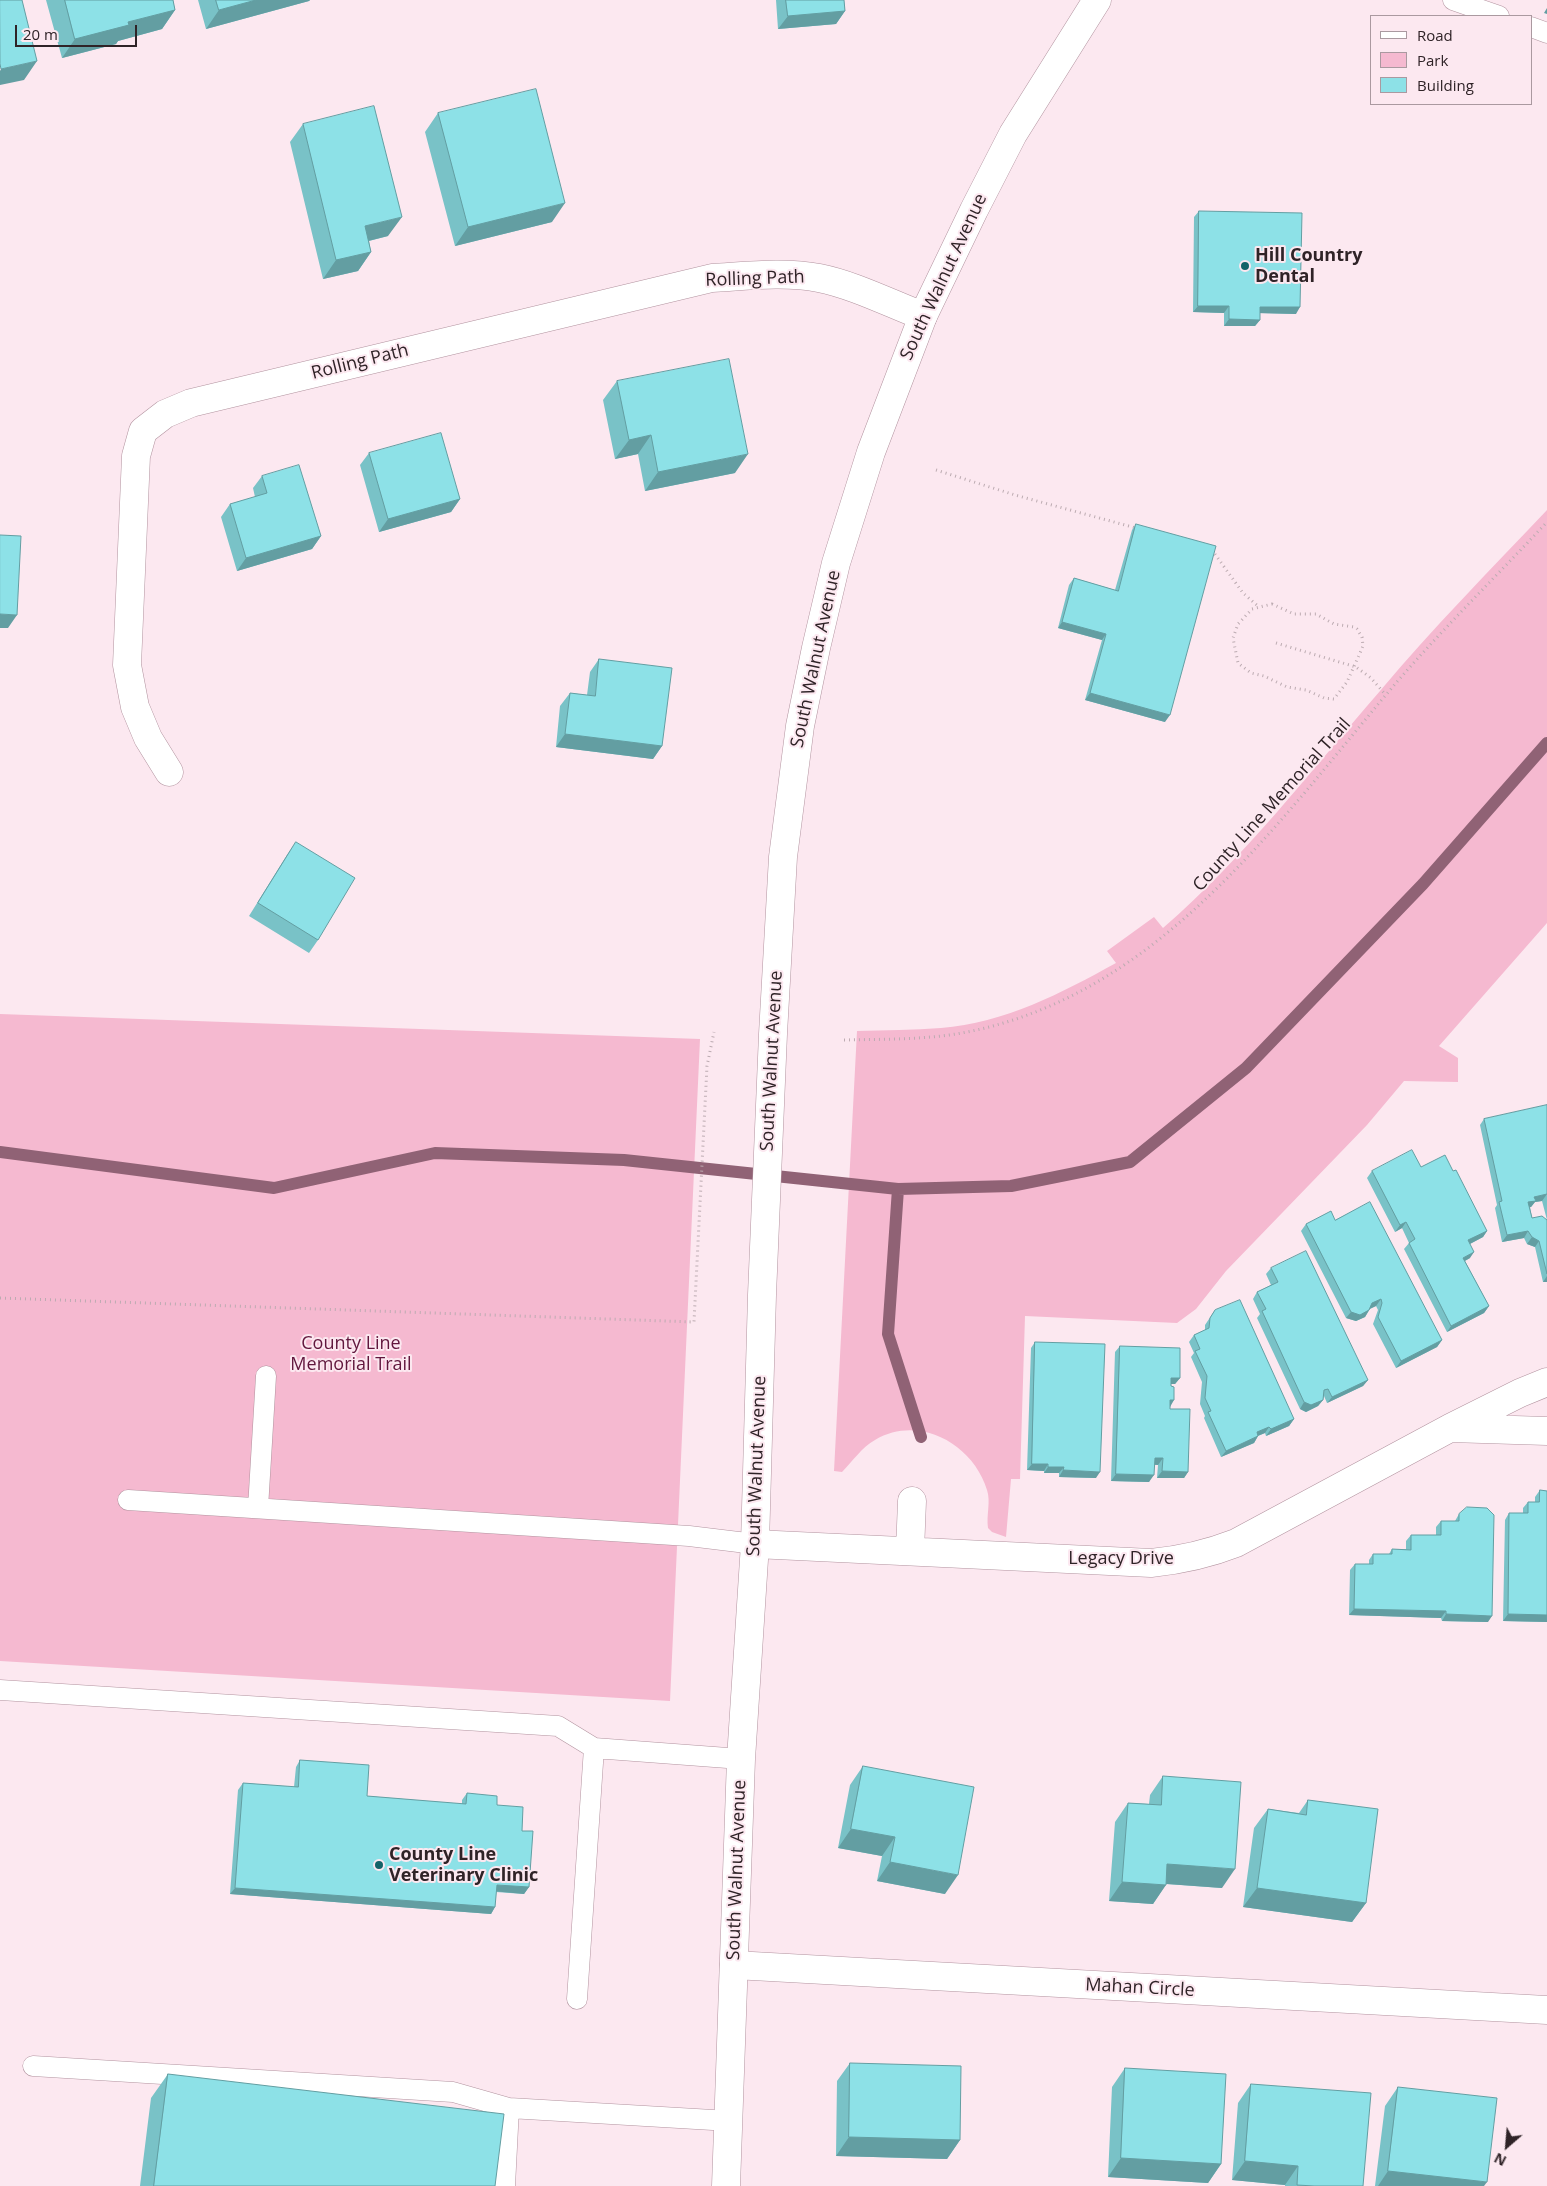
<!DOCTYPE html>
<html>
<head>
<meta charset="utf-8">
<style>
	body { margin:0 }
	#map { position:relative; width:1547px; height:2186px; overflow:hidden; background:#fce8f0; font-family:"Open Sans",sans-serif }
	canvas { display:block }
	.legend { position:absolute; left:1370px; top:15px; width:162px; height:90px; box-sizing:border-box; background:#fce8f0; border:1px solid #aa99a0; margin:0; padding:6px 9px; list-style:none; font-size:15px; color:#2f2327 }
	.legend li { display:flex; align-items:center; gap:10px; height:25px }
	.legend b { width:25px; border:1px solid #aa99a0 }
	.north { position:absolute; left:1482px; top:2121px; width:50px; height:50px; -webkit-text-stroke:4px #fce8f0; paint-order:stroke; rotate:207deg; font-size:14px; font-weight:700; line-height:20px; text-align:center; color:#2f2327 }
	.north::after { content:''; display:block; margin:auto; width:18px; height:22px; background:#2f2327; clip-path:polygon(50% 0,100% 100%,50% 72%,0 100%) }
	.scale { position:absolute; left:15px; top:25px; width:122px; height:22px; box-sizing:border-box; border:2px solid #2f2327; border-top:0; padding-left:6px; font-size:15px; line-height:18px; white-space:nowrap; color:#2f2327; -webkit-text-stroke:4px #fce8f0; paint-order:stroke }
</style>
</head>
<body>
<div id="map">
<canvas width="1547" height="2186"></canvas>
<ul class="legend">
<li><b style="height:6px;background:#fff"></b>Road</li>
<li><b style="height:14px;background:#f5b9d0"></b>Park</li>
<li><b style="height:14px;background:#8de1e7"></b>Building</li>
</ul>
<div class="north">N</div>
<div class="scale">20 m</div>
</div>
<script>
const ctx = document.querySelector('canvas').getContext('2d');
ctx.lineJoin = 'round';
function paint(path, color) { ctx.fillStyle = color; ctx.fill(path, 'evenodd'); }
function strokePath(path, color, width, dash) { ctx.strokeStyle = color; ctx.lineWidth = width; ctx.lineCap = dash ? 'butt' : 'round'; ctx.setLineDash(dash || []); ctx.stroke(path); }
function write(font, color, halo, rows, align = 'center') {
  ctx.font = font + ' "Open Sans",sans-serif'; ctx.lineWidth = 4; ctx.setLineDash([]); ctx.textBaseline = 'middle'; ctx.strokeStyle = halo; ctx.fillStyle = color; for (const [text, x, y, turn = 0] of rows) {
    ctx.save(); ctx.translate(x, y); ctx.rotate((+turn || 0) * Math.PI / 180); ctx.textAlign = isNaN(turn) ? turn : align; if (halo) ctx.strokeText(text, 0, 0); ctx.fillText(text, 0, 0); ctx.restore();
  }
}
const green = new Path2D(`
	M 1547,510 L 1547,923 L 1439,1046 L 1458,1058 L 1458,1082 L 1404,1081 L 1367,1125 L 1226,1271 L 1196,1309 L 1177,1323 L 1025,1316 L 1020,1479 L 1011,1479 L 1006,1537 L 992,1532 L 988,1528 C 986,1515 991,1502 987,1490 C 973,1444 919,1414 875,1440 C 862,1447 852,1462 842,1472 L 834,1471 L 857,1031 C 885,1030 914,1030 941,1028 C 1004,1023 1062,993 1116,963 L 1107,951 L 1154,917 L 1163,928 C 1246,856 1308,774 1380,691 C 1433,628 1490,570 1547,510 Z
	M 0,1014 L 700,1039 L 670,1701 L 0,1661 Z`);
const stream = new Path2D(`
	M 0,1152 L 274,1188 L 435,1153 L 624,1160 L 898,1189 L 1011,1186 L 1130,1162 L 1246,1068 L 1423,884 L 1547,743
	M 898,1189 L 888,1334 L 921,1437`);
const path = new Path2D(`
	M 936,470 L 1015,495 L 1136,528
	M 1212,550 L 1243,593 L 1259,607
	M 1272,604 L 1294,614 L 1316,614 L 1334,624 L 1354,627 L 1357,629 L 1362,637 L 1363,646 L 1360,653 L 1347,682 L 1334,699 L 1324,698 L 1306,690 L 1287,687 L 1264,676 L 1251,673 L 1238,663 L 1233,638 L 1238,624 L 1252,609 Z
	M 1276,643 L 1356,667 L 1371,678 L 1386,695
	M 844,1040 C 885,1039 927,1040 967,1032 C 1154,995 1270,833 1385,696 C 1436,635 1493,580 1547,522
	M 0,1298 L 694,1322 L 707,1066 L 714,1032`);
const lane = new Path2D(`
	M 1453,0 L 1499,16
	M 1531,27 L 1547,33
	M 128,1500 L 689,1536 L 755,1544
	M 258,1508 L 266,1376
	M 0,1690 L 558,1726 L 594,1748 L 741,1759
	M 577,1999 L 594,1748
	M 33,2066 L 453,2092 L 509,2108 L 730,2121
	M 505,2186 L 509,2108`);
const street = new Path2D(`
	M 169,772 L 148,738 L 135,707 L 127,665 L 136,456 L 143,431 L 165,414 L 191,403 L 712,278 C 746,276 785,271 819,278 C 854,285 889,303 923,316
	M 1547,1382 L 1520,1393 L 1450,1428 L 1547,1431
	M 755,1544 L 1151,1563 C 1181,1560 1208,1554 1236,1543 L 1450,1428
	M 910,1551 L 912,1501
	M 734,1965 L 1547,2010`);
const secondary = new Path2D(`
	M 726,2186 L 741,1759 L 755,1544 L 762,1295 L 773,1034 L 783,857 L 800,726 L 816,648 L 836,563 L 871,452 L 923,316 L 974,210 L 1013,134 L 1097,0`);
const wall = new Path2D(`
	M 46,0 L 173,0 L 175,10 L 162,29 L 118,41 L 116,44 L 62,58 Z
	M 198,0 L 310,0 L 309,1 L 206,29 Z
	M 776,0 L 844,0 L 845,11 L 836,24 L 778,29 Z
	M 438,113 L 552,222 L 455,246 L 425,132 Z
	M 303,124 L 388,236 L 369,241 L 371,252 L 358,271 L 323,279 L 290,142 Z
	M 1199,211 L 1296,314 L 1260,313 L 1260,320 L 1255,326 L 1224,326 L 1224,313 L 1193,312 L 1194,217 Z
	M 617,381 L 735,473 L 645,491 L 638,454 L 615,459 L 603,400 Z
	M 369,453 L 460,499 L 451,512 L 379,532 L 360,465 Z
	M 262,476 L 321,536 L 312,549 L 237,571 L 221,517 L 230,504 L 255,497 L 253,488 Z
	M 1136,524 L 1165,722 L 1085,700 L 1102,640 L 1058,628 L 1069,585 L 1074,578 L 1115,590 L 1132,530 Z
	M 599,659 L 662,746 L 653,759 L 556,747 L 560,706 L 570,693 L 587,695 L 590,672 Z
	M 296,842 L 318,940 L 309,953 L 249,916 L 287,855 Z
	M 1547,1105 L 1547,1220 L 1542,1201 L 1535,1202 L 1531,1207 L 1530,1207 L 1532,1218 L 1547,1220 L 1547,1282 L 1543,1282 L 1535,1247 L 1527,1244 L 1524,1238 L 1502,1242 L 1495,1208 L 1497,1205 L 1480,1125 L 1484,1119 Z
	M 1421,1167 L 1453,1171 L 1487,1231 L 1483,1237 L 1470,1244 L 1470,1258 L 1465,1261 L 1489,1306 L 1484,1313 L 1447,1332 L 1404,1249 L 1409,1243 L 1402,1228 L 1395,1232 L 1367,1178 L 1372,1171 Z
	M 1335,1220 L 1442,1340 L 1437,1347 L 1396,1368 L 1373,1324 L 1378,1310 L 1376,1306 L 1370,1309 L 1365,1317 L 1356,1321 L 1346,1318 L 1301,1231 L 1306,1224 Z
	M 1271,1268 L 1368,1380 L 1363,1386 L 1327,1403 L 1324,1396 L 1323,1400 L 1318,1406 L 1306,1412 L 1300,1409 L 1257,1318 L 1260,1314 L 1253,1299 L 1257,1292 L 1271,1285 L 1266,1274 Z
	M 1215,1310 L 1294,1419 L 1289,1426 L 1266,1436 L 1265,1433 L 1258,1436 L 1254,1443 L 1221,1457 L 1204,1418 L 1205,1416 L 1200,1404 L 1202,1382 L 1191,1357 L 1194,1353 L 1189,1342 L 1194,1335 L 1205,1330 L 1205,1325 Z
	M 1035,1342 L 1096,1478 L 1059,1477 L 1059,1473 L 1044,1473 L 1044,1471 L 1027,1470 L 1031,1348 Z
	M 1120,1346 L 1180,1378 L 1175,1384 L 1171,1384 L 1170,1409 L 1188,1472 L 1184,1478 L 1157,1478 L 1158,1465 L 1155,1465 L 1149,1482 L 1111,1481 L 1115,1352 Z
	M 1540,1490 L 1547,1491 L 1547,1622 L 1503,1621 L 1505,1520 L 1509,1513 L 1523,1513 L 1523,1508 L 1528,1502 L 1535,1502 L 1535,1497 Z
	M 1459,1514 L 1488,1622 L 1442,1621 L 1441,1618 L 1349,1615 L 1350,1570 L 1355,1564 L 1369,1564 L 1369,1560 L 1373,1554 L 1389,1554 L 1392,1549 L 1406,1549 L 1406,1541 L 1411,1535 L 1436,1535 L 1436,1527 L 1441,1521 L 1455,1521 Z
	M 300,1760 L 367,1796 L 462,1804 L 462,1800 L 467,1793 L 497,1805 L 522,1831 L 529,1887 L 524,1894 L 496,1892 L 495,1907 L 491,1914 L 230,1894 L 238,1790 L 243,1783 L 294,1787 L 296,1767 Z
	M 863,1766 L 945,1894 L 877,1881 L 882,1856 L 838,1848 L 850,1785 Z
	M 1163,1776 L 1222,1888 L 1166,1884 L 1153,1904 L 1109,1901 L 1115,1822 L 1128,1803 L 1149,1804 L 1150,1795 Z
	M 1308,1800 L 1366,1903 L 1352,1922 L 1243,1907 L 1254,1828 L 1268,1809 L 1299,1813 Z
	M 850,2063 L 960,2140 L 947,2159 L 836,2156 L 837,2081 Z
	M 1125,2068 L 1221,2164 L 1208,2183 L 1108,2177 L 1112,2087 Z
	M 168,2074 L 495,2186 L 140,2186 L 151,2098 Z
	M 1251,2084 L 1363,2186 L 1285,2186 L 1285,2185 L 1232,2180 L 1238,2103 Z
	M 1398,2087 L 1484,2186 L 1375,2186 L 1385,2106 Z`);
const shadedWall = new Path2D(`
	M 256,0 L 310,0 L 309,1 L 206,29 L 219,10 Z
	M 1547,8 L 1547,14 L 1544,13 Z
	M 175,10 L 162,29 L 118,41 L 116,44 L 62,58 L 75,39 L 128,22 Z
	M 845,11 L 836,24 L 778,29 L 788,16 Z
	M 37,61 L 24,80 L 0,85 L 0,71 L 1,69 Z
	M 565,203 L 552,222 L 455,246 L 468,227 Z
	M 402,217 L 388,236 L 352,245 L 365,226 Z
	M 371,252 L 358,271 L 323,279 L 336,260 Z
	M 1198,306 L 1229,306 L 1224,313 L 1193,312 Z
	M 1260,307 L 1300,307 L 1296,314 L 1255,313 Z
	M 1229,319 L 1260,320 L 1255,326 L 1224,326 Z
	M 651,435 L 638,454 L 615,459 L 629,440 Z
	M 748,454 L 735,473 L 645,491 L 658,472 Z
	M 460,499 L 451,512 L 379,532 L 388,519 Z
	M 321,536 L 312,549 L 237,571 L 246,558 Z
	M 0,614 L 17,615 L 8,628 L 0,628 Z
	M 1062,622 L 1106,634 L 1102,640 L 1058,628 Z
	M 1090,693 L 1170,715 L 1165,722 L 1085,700 Z
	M 565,734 L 662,746 L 653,759 L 556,747 Z
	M 1547,1194 L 1542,1201 L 1535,1202 L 1531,1207 L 1524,1209 L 1528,1202 L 1534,1197 Z
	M 1406,1222 L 1402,1228 L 1395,1232 L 1400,1225 Z
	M 1487,1231 L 1483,1237 L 1464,1247 L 1468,1240 Z
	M 1528,1231 L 1524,1238 L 1502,1242 L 1507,1235 Z
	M 1532,1237 L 1539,1241 L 1535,1247 L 1527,1244 Z
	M 1474,1252 L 1470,1258 L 1459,1264 L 1463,1258 Z
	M 1547,1276 L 1547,1282 L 1543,1282 Z
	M 1381,1299 L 1376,1306 L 1367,1310 L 1372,1303 Z
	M 1489,1306 L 1484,1313 L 1447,1332 L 1451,1326 Z
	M 1369,1310 L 1365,1317 L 1356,1321 L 1346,1318 L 1351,1312 Z
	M 1442,1340 L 1437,1347 L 1396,1368 L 1401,1361 Z
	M 1171,1378 L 1180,1378 L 1175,1384 L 1166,1384 Z
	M 1368,1380 L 1363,1386 L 1327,1403 L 1332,1397 Z
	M 1170,1400 L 1174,1400 L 1170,1407 Z
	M 1323,1400 L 1318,1406 L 1306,1412 L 1300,1409 L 1304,1402 Z
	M 1294,1419 L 1289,1426 L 1266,1436 L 1271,1429 Z
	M 1269,1427 L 1265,1433 L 1252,1438 L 1257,1432 Z
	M 1258,1436 L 1254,1443 L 1221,1457 L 1226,1451 Z
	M 1155,1458 L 1163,1458 L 1158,1465 L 1150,1464 Z
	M 1032,1464 L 1048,1464 L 1044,1471 L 1027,1470 Z
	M 1048,1467 L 1064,1467 L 1059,1473 L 1044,1473 Z
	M 1063,1470 L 1100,1472 L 1096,1478 L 1059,1477 Z
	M 1162,1471 L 1188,1472 L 1184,1478 L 1157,1478 Z
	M 1116,1474 L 1154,1475 L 1149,1482 L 1111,1481 Z
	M 1354,1609 L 1446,1611 L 1441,1618 L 1349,1615 Z
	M 1446,1614 L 1492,1616 L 1488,1622 L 1442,1621 Z
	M 1508,1614 L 1547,1615 L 1547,1622 L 1503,1621 Z
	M 851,1829 L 895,1837 L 882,1856 L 838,1848 Z
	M 890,1862 L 958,1875 L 945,1894 L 877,1881 Z
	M 1167,1864 L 1235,1869 L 1222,1888 L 1154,1883 Z
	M 1122,1882 L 1166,1885 L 1153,1904 L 1109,1901 Z
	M 497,1885 L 529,1887 L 524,1894 L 492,1891 Z
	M 235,1888 L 495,1907 L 491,1914 L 230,1894 Z
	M 1257,1888 L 1366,1903 L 1352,1922 L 1243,1907 Z
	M 849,2137 L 960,2140 L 947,2159 L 836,2156 Z
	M 1121,2158 L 1221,2164 L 1208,2183 L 1108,2177 Z
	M 1245,2161 L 1298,2166 L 1285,2185 L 1232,2180 Z
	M 1388,2171 L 1487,2182 L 1484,2186 L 1378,2186 Z`);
const building = new Path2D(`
	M 0,0 L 22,0 L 37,61 L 1,69 L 0,64 Z
	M 65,0 L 173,0 L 175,10 L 128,22 L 129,25 L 75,39 Z
	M 216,0 L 256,0 L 219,10 Z
	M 786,0 L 844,0 L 845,11 L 788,16 Z
	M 536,89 L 565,203 L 468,227 L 438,113 Z
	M 374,106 L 402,217 L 365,226 L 371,252 L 336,260 L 303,124 Z
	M 1199,211 L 1302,213 L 1300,307 L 1260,307 L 1260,320 L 1229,319 L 1229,306 L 1198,306 Z
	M 729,359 L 748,454 L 658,472 L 651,435 L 629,440 L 617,381 Z
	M 441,433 L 460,499 L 388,519 L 369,453 Z
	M 299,465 L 321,536 L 246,558 L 230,504 L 267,493 L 262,476 Z
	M 1136,524 L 1216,546 L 1170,715 L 1090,693 L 1106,634 L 1062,622 L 1074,578 L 1118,591 Z
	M 0,535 L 21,536 L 17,615 L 0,614 Z
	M 599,659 L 672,668 L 662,746 L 565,734 L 570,693 L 595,696 Z
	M 296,842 L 355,878 L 318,940 L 258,903 Z
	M 1547,1105 L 1547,1194 L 1534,1197 L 1536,1201 L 1528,1202 L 1532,1218 L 1542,1216 L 1547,1220 L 1547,1274 L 1539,1241 L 1532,1237 L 1528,1231 L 1507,1235 L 1499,1202 L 1502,1201 L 1484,1119 Z
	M 1412,1150 L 1421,1167 L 1445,1155 L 1453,1171 L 1456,1170 L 1487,1231 L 1468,1240 L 1474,1252 L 1463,1258 L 1489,1306 L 1451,1326 L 1409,1243 L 1415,1239 L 1406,1222 L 1400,1225 L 1372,1171 Z
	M 1370,1202 L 1442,1340 L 1401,1361 L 1378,1317 L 1382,1303 L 1381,1299 L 1372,1303 L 1369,1310 L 1360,1315 L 1351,1312 L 1306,1224 L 1331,1211 L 1335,1220 Z
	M 1306,1251 L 1368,1380 L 1332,1397 L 1328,1389 L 1324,1390 L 1323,1400 L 1311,1405 L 1304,1402 L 1262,1311 L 1266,1309 L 1257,1292 L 1278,1282 L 1271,1268 Z
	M 1240,1300 L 1294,1419 L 1271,1429 L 1269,1427 L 1257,1432 L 1258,1436 L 1226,1451 L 1208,1412 L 1211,1411 L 1205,1398 L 1207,1376 L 1195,1351 L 1200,1349 L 1194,1335 L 1209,1328 L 1210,1318 L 1215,1310 Z
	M 1035,1342 L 1105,1344 L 1100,1472 L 1063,1470 L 1064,1467 L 1048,1467 L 1048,1464 L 1032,1464 Z
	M 1120,1346 L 1180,1348 L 1180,1378 L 1171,1378 L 1171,1386 L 1174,1387 L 1174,1400 L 1170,1400 L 1170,1409 L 1190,1409 L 1188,1472 L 1162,1471 L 1163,1458 L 1155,1458 L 1154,1475 L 1116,1474 Z
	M 1540,1490 L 1547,1491 L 1547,1615 L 1508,1614 L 1509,1513 L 1528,1513 L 1528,1502 L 1539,1502 Z
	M 1467,1507 L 1487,1508 L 1494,1515 L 1492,1616 L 1446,1614 L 1446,1611 L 1354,1609 L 1355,1564 L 1373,1564 L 1373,1554 L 1392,1554 L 1392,1549 L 1411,1550 L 1411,1535 L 1441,1535 L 1441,1521 L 1459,1521 L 1459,1514 Z
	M 300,1760 L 369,1765 L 367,1796 L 466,1804 L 467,1793 L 497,1796 L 497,1805 L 523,1807 L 522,1831 L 533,1831 L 529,1887 L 497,1885 L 495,1907 L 235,1888 L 243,1783 L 298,1787 Z
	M 863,1766 L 974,1787 L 958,1875 L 890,1862 L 895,1837 L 851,1829 Z
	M 1163,1776 L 1241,1782 L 1235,1869 L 1167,1864 L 1166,1885 L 1122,1882 L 1128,1803 L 1161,1805 Z
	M 1308,1800 L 1378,1809 L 1366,1903 L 1257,1888 L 1268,1809 L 1306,1815 Z
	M 850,2063 L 961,2066 L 960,2140 L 849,2137 Z
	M 1125,2068 L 1226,2074 L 1221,2164 L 1121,2158 Z
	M 168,2074 L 504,2114 L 495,2186 L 154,2186 Z
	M 1251,2084 L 1371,2093 L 1363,2186 L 1314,2186 L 1297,2185 L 1298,2166 L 1245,2161 Z
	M 1398,2087 L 1497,2098 L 1487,2182 L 1388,2171 Z`);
const markers = [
	[1245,266,5,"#136368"],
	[379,1865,5,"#136368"]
];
const poiNames = [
	["Hill Country",1255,256],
	["Dental",1255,277],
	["County Line",389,1855],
	["Veterinary Clinic",389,1876]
];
const streetNames = [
	["South Walnut Avenue",944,277,-65],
	["Rolling Path",755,279,-2],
	["Rolling Path",360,362,-14],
	["South Walnut Avenue",816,659,-78],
	["County Line Memorial Trail",1272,805,-48],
	["South Walnut Avenue",772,1061,-87],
	["South Walnut Avenue",757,1466,-88],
	["Legacy Drive",1121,1559],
	["South Walnut Avenue",737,1870,-88],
	["Mahan Circle",1140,1988,3]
];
const parkNames = [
	["County Line",351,1344],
	["Memorial Trail",351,1365]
];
paint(green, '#f5b9d0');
strokePath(stream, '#906275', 12);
strokePath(lane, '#b2939f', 21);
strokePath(street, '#b2939f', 29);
strokePath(secondary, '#b2939f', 29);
strokePath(path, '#bcabb1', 3, [1, 4]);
strokePath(lane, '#fff', 20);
strokePath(street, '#fff', 28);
strokePath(secondary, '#fff', 28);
paint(wall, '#79c2c7');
paint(shadedWall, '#639ea2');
paint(building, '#8de1e7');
strokePath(building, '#639ea2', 1);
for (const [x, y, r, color] of markers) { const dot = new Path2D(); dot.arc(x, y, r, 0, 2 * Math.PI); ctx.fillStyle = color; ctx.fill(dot); strokePath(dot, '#fce8f0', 2); }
write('bold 18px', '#2f2327', '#fce8f0', poiNames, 'left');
write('18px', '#2f2327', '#fce8f0', streetNames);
write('18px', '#61173d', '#fce8f0', parkNames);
</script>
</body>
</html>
